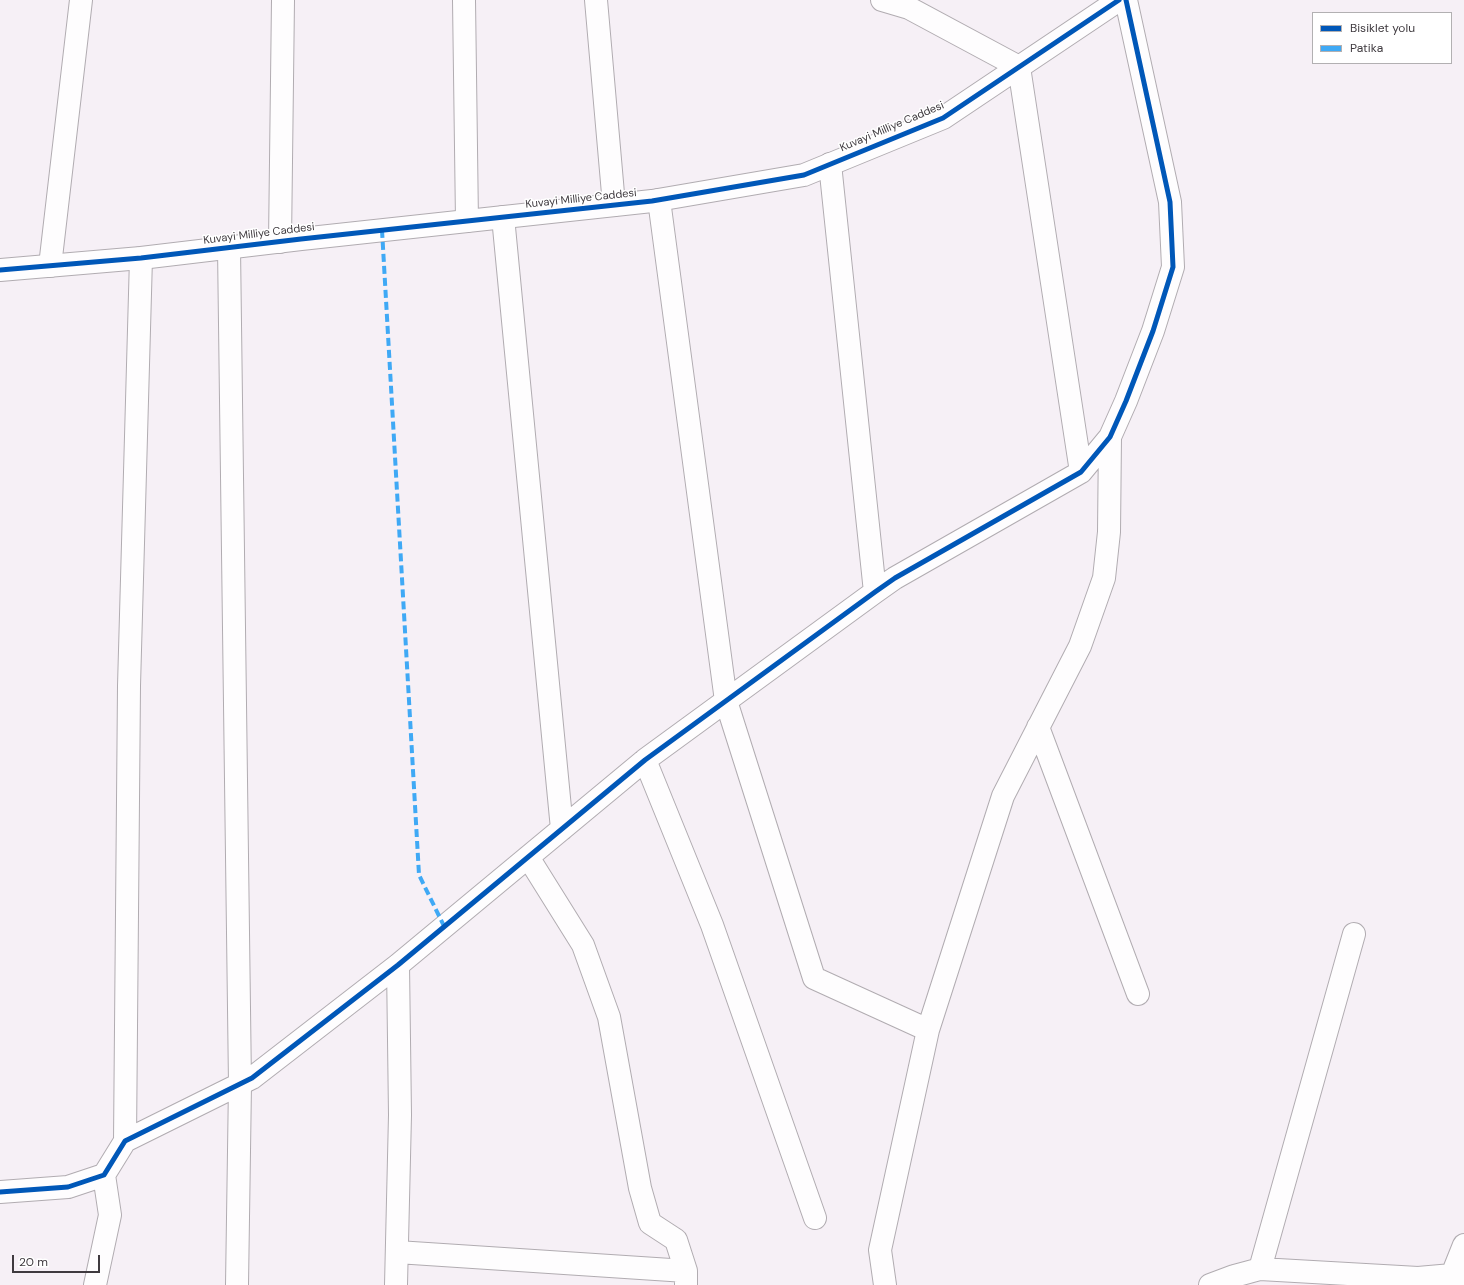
<!DOCTYPE html>
<html>
<head>
<meta charset="utf-8">
<style>
	body { margin:0 }
	#map { position:relative; width:1464px; height:1285px; overflow:hidden; background:#f6f0f6; font-family:"DM Sans",sans-serif }
	canvas { display:block }
	.legend { position:absolute; left:1312px; top:12px; width:140px; height:52px; box-sizing:border-box; background:#fff; border:1px solid #b2b0b2; margin:0; padding:5px 7px; list-style:none; font-size:12px; color:#3f3a3f }
	.legend li { display:flex; align-items:center; gap:8px; height:20px }
	.legend b { width:20px; border:1px solid #b2b0b2 }
	.scale { position:absolute; left:12px; top:1255px; width:88px; height:18px; box-sizing:border-box; border:2px solid #3f3a3f; border-top:0; padding-left:5px; font-size:12px; line-height:14px; white-space:nowrap; color:#3f3a3f; -webkit-text-stroke:3px #fff; paint-order:stroke }
</style>
</head>
<body>
<div id="map">
<canvas width="1464" height="1285"></canvas>
<ul class="legend">
<li><b style="height:5px;background:#0057b8"></b>Bisiklet yolu</li>
<li><b style="height:5px;background:#3fa9f5"></b>Patika</li>
</ul>
<div class="scale">20 m</div>
</div>
<script>
const ctx = document.querySelector('canvas').getContext('2d');
ctx.lineJoin = 'round';
function strokePath(path, color, width, dash) { ctx.strokeStyle = color; ctx.lineWidth = width; ctx.lineCap = dash ? 'butt' : 'round'; ctx.setLineDash(dash || []); ctx.stroke(path); }
function write(font, color, halo, rows, align = 'center') {
  ctx.font = font + ' "DM Sans",sans-serif'; ctx.lineWidth = 3; ctx.setLineDash([]); ctx.textBaseline = 'middle'; ctx.strokeStyle = halo; ctx.fillStyle = color; for (const [text, x, y, turn = 0] of rows) {
    ctx.save(); ctx.translate(x, y); ctx.rotate((+turn || 0) * Math.PI / 180); ctx.textAlign = isNaN(turn) ? turn : align; if (halo) ctx.strokeText(text, 0, 0); ctx.fillText(text, 0, 0); ctx.restore();
  }
}
const minor = new Path2D(`
	M 464,0 L 467,221
	M 596,0 L 614,205
	M 882,0 L 909,8 L 1019,67 L 1081,472
	M 830,164 L 875,592
	M 659,200 L 726,701 L 814,978 L 928,1030
	M 503,217 L 562,829
	M 280,242 L 283,0
	M 229,248 L 240,1084 L 237,1285
	M 50,266 L 81,0
	M 1038,727 L 1138,994
	M 645,760 L 712,925 L 815,1218
	M 528,857 L 583,945 L 609,1017 L 640,1188 L 650,1223 L 676,1240 L 686,1271 L 686,1285
	M 125,1141 L 129,686 L 141,258
	M 0,1192 L 68,1187 L 104,1175 L 125,1141 L 252,1078 L 398,965 L 645,760 L 875,592 L 895,578 L 1081,472 L 1110,437 L 1126,401 L 1153,331 L 1173,267 L 1170,202 L 1126,0
	M 397,1252 L 686,1271
	M 1260,1269 L 1354,934
	M 1452,1275 L 1464,1245
	M 95,1285 L 110,1215 L 104,1175
	M 396,1285 L 400,1115 L 398,965
	M 885,1285 L 880,1250 L 928,1030 L 1003,796 L 1080,646 L 1104,578 L 1109,532 L 1110,437
	M 1210,1285 L 1234,1276 L 1260,1269 L 1418,1278 L 1452,1275 L 1464,1276`);
const tertiary = new Path2D(`
	M 0,270 L 141,258 L 301,239 L 652,201 L 804,175 L 943,118 L 1119,0`);
const quiet = new Path2D(`
	M 382,230 L 419,875 L 444,926`);
const cycleway = new Path2D(`
	M 0,270 L 141,258 L 301,239 L 652,201 L 804,175 L 943,118 L 1119,0
	M 0,1192 L 68,1187 L 104,1175 L 125,1141 L 252,1078 L 398,965 L 645,760 L 875,592 L 895,578 L 1081,472 L 1110,437 L 1126,401 L 1153,331 L 1173,267 L 1170,202 L 1126,0`);
const streetNames = [
	["Kuvayi Milliye Caddesi",892,127,-23],
	["Kuvayi Milliye Caddesi",581,199,-6],
	["Kuvayi Milliye Caddesi",259,234,-7]
];
strokePath(minor, '#b1acb1', 24);
strokePath(tertiary, '#b1acb1', 24);
strokePath(minor, '#fefdfe', 22);
strokePath(tertiary, '#fefdfe', 22);
strokePath(quiet, '#3fa9f5', 4, [8, 4]);
strokePath(cycleway, '#0057b8', 5);
write('11px', '#3f3a3f', '#fff', streetNames);
</script>
</body>
</html>
